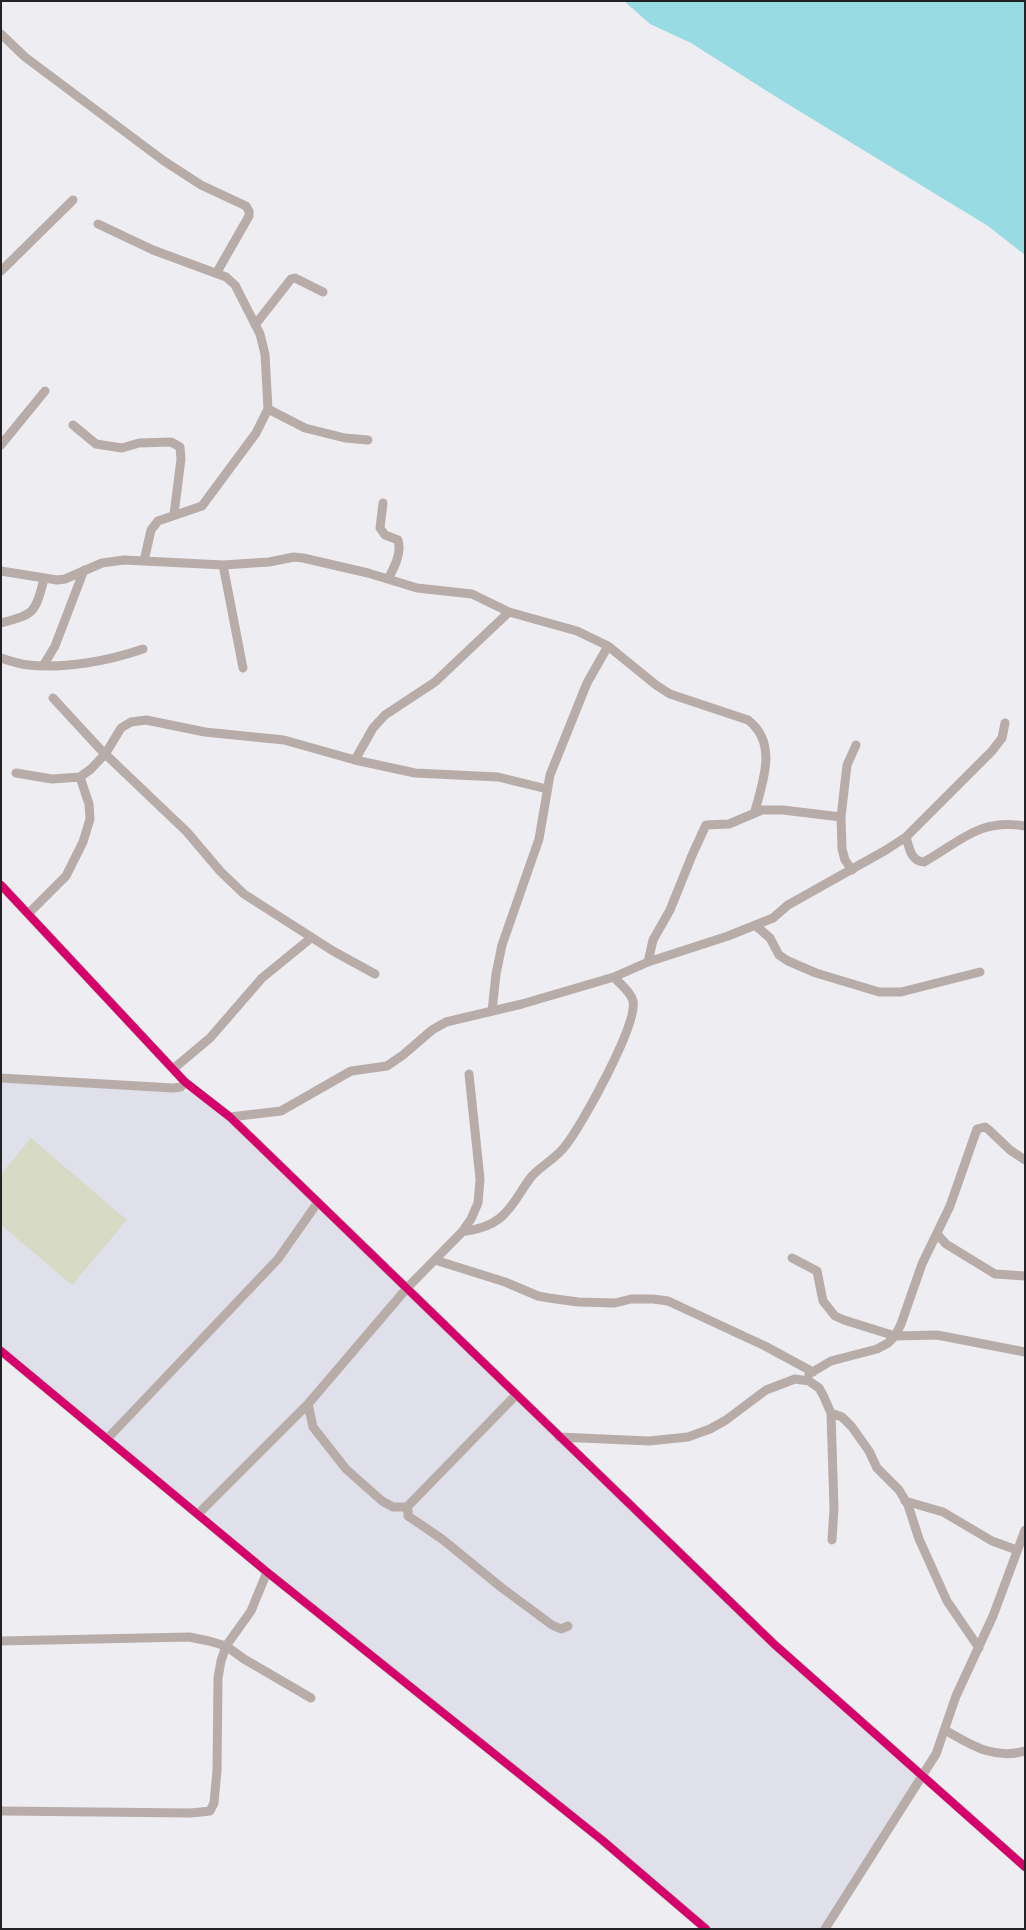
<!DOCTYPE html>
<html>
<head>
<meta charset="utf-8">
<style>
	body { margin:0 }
	#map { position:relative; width:1026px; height:1930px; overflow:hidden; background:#eeeef2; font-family:"Roboto Condensed",sans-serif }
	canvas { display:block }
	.frame { position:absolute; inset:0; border:2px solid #232325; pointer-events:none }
</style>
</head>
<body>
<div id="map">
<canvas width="1026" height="1930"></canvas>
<div class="frame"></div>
</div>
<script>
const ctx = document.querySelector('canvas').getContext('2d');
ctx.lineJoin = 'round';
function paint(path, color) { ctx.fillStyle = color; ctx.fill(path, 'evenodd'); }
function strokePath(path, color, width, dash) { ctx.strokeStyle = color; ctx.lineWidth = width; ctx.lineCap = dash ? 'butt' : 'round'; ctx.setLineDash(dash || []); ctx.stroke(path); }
const built = new Path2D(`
	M 1,1075 L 178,1090 L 211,1097 L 540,1420 L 917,1775 L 823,1929 L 709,1929 L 412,1686 L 203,1512 L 1,1349 Z`);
const green = new Path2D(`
	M 31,1138 L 127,1220 L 72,1285 L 1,1225 L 1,1174 Z`);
const water = new Path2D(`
	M 624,1 L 1025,1 L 1025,255 L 988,226 L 781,100 L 691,43 L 650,24 Z`);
const minor = new Path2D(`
	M 1,34 L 25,57 L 164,161 L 201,185 L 246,206 L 249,211 L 249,216 L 217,272
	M 98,224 L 153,250 L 226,277 L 235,285 L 260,334 L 265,354 L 268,409 L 256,433 L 202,506 L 158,521 L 151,530 L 144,561
	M 1,271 L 73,200
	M 255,325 L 291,279 L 295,278 L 323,292
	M 268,409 L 305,428 L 345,438 L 368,440
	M 73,425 L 96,444 L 122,448 L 139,443 L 171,442 L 180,447 L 181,459 L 174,514
	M 1,445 L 45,391
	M 383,503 L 380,528 L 385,535 L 398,540 C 402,553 394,568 388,579
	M 223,565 L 243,668
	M 1,571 L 57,580 L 65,579 L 102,563 L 124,560 L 223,565 L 269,562 L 294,557 L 303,558 L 368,573 L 417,588 L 472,594 L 509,612 L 577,631 L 608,646 L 656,685 L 670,694 L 748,720 C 778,743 763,781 755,811
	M 1,623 C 35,614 35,613 44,579
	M 1,658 C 10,661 19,664 28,665 C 65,669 108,661 143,649
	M 43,666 L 55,646 L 84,570
	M 53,698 L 101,750 L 187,832 L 220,871 L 244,894 L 333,951 L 375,974
	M 355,760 L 373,728 L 385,715 L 435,682 L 509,612
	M 16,773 L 52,779 L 80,777 L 91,769 L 106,753 L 121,728 L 131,722 L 146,720 L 205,732 L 284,740 L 355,760 L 415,773 L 498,777 L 547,789
	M 906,837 C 909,847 911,862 924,862 C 960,842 979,818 1025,826
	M 852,870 L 845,860 L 842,849 L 841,817 L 847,765 L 856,745
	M 1,885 L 185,1082 L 230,1117 L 774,1644 L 1025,1867
	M 28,914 L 66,876 L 83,842 L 90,819 L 89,804 L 80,777
	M 755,925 L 770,938 L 779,955 L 788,961 L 816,973 L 879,992 L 901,992 L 980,972
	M 648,962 L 653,940 L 670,910 L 693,853 L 706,825 L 729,824 L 762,810 L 783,810 L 841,817
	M 492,1011 L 496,974 L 502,945 L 539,839 L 550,775 L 587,683 L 608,646
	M 173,1069 L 210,1038 L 262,978 L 311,938
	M 1,1078 L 173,1088 L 181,1087 L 185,1082
	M 230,1117 L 281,1111 L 351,1071 L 387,1066 L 403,1055 L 432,1030 L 446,1022 L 522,1004 L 614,977 L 648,962 L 728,936 L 773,918 L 788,905 L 886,850 L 906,837 L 992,751 L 1002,738 L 1005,723
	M 462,1232 C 476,1229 489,1227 500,1218 C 515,1206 521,1189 532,1176 C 543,1164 557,1158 566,1145 C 582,1125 638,1024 633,1001 C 631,992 620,984 614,977
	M 937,1234 L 946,1244 L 995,1274 L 1025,1276
	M 792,1258 L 817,1271 L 823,1301 L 835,1316 L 844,1320 L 895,1336 L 937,1335 L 1025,1352
	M 435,1260 L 505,1282 L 538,1296 L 549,1298 L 578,1302 L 615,1303 L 631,1299 L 653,1299 L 668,1301 L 765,1346 L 813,1372
	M 1,1351 L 267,1572 L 602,1840 L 706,1929
	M 809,1374 L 831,1361 L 877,1349 L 888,1343 L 895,1336 L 901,1324 L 922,1264 L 950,1206 L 977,1129 L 985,1127 L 989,1130 L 1010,1150 L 1025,1160
	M 308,1404 L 313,1427 L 346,1469 L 382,1501 L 393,1507 L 404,1507 L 408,1510 L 408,1516 L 442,1539 L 502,1588 L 552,1625 L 561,1629 L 568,1626
	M 831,1413 L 842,1417 L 852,1427 L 869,1451 L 877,1468 L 899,1490 L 908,1505 L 919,1539 L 947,1601 L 979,1648
	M 559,1437 L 649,1441 L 688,1437 L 710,1429 L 726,1420 L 766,1390 L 795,1379 L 809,1381 L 819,1388 L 823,1395 L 831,1413 L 834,1508 L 832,1540
	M 107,1439 L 278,1259 L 318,1202
	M 905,1501 L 943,1512 L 992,1541 L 1017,1550
	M 406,1508 L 516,1395
	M 198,1514 L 308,1404 L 407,1288 L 462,1232 L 471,1219 L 478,1203 L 480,1179 L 469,1074
	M 1,1641 L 189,1637 L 209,1641 L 226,1646 L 244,1659 L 311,1698
	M 945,1730 C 971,1745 994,1760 1025,1751
	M 1,1811 L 191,1813 L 210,1811 L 214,1803 L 217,1770 L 218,1678 L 221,1661 L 226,1646 L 251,1611 L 267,1572
	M 825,1929 L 936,1754 L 956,1696 L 993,1616 L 1025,1530`);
const cycleway = new Path2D(`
	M 1,885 L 185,1082 L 230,1117 L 774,1644 L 1025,1867
	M 1,1351 L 267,1572 L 602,1840 L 706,1929`);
paint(built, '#e0e0ea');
paint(green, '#d7dbc5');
paint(water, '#99dbe3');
strokePath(minor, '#b8aca9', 9);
strokePath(cycleway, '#d6006c', 8);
</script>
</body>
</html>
